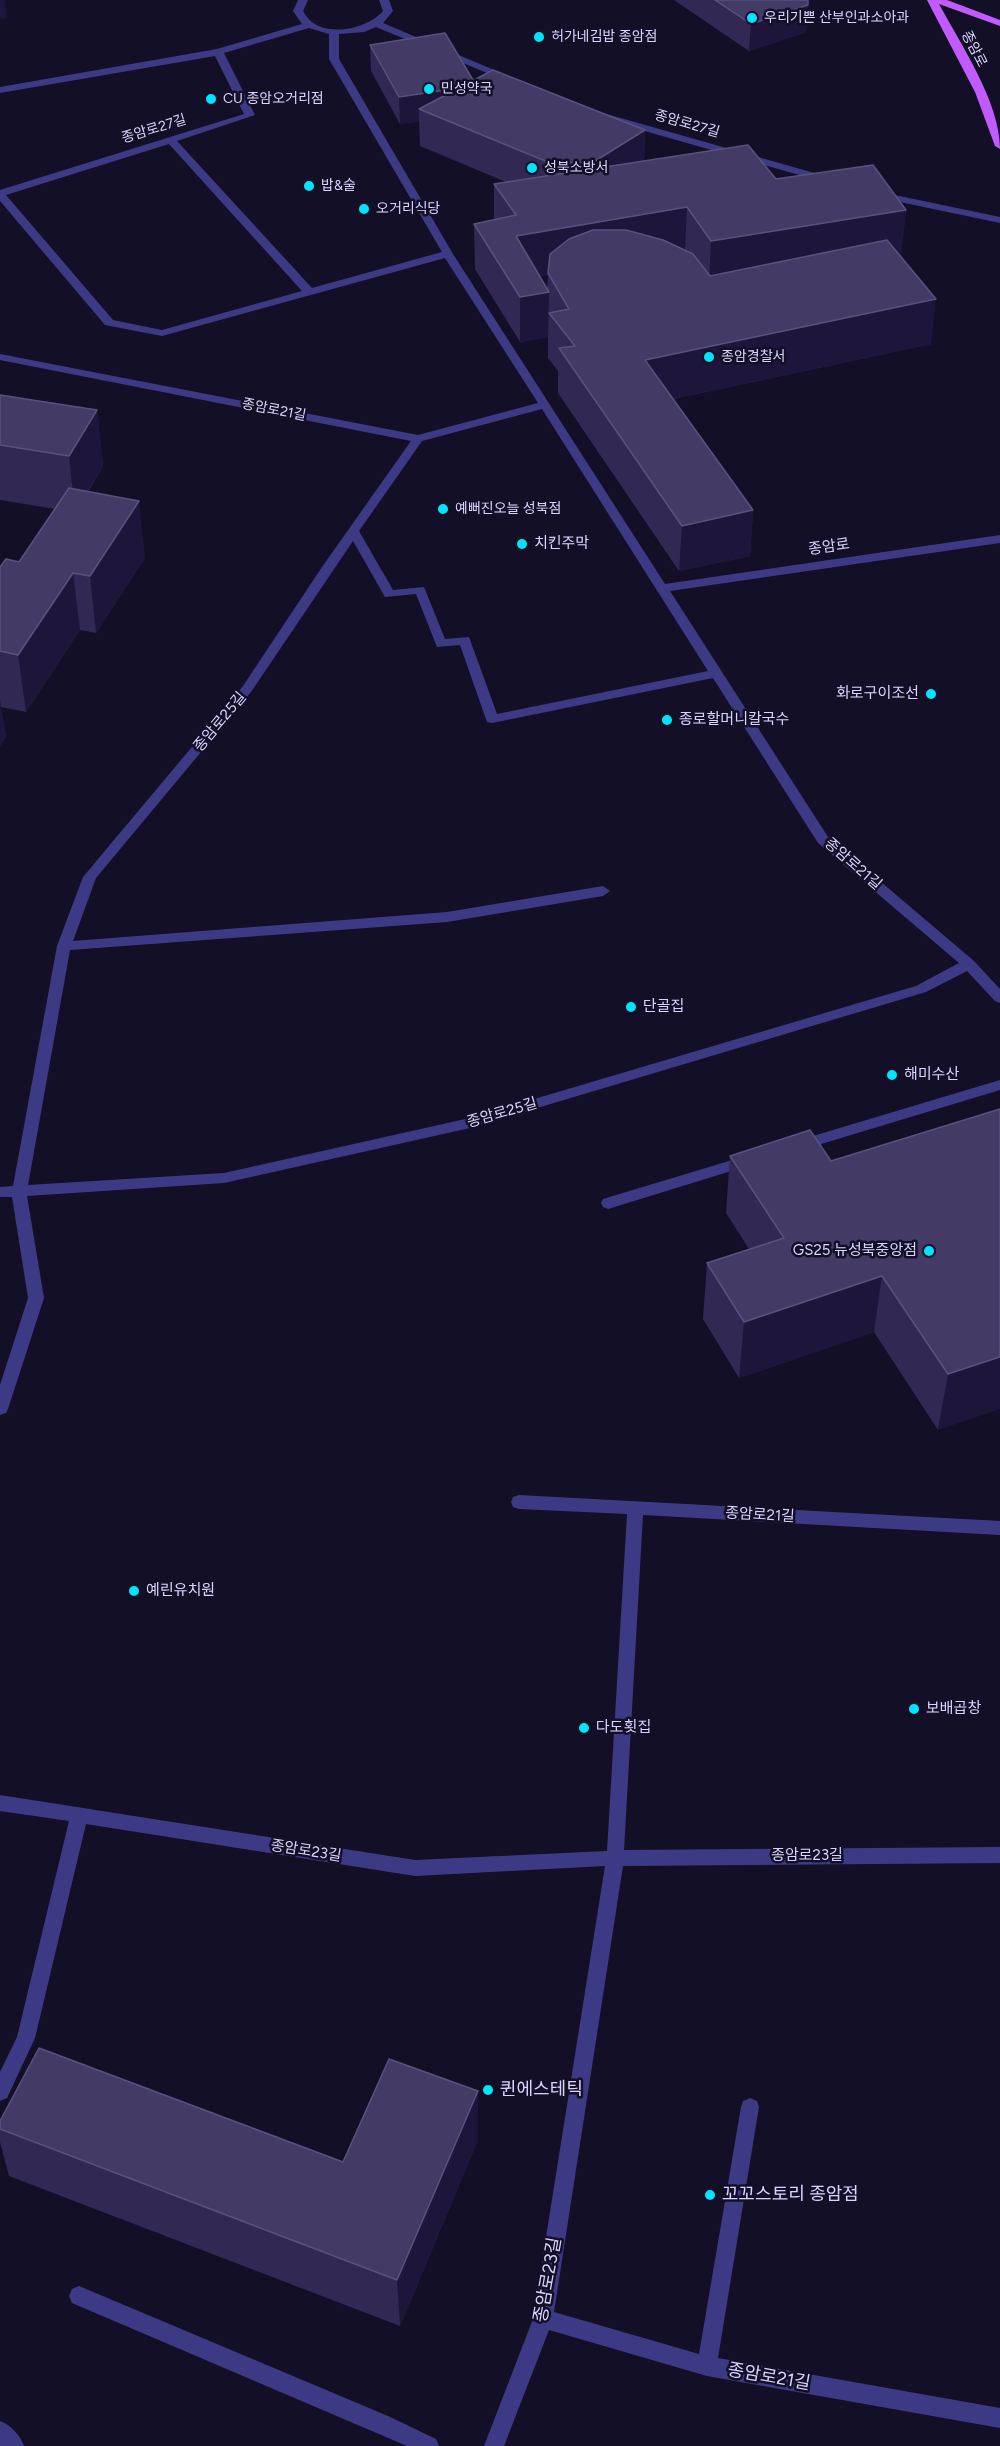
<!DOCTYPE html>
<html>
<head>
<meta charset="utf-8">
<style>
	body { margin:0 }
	canvas { display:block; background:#130f26 }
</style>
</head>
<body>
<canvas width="1000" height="2446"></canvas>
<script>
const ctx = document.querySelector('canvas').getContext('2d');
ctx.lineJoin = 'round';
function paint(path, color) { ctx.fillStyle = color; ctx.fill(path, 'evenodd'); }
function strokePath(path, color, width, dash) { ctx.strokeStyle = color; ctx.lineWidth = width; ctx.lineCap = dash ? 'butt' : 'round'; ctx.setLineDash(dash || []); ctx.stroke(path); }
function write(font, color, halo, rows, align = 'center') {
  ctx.font = font + ' Figtree,"Noto Sans KR",sans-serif'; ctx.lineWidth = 5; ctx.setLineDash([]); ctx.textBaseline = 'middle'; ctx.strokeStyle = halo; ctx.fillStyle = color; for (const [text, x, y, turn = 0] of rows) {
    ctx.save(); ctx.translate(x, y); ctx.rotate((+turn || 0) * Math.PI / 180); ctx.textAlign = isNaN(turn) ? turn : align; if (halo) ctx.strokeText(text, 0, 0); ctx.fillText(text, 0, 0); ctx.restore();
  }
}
const minor = new Path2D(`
	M 298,0 L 308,0 L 303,11 C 317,40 366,31 383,11 L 379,0 L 389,0 L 393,11 L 383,23 L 513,78 L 504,80 L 376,27 L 364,32 L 339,34 L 339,59 L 453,254 L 665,584 L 1000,535 L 1000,543 L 670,591 L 828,837 L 974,961 L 1000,989 L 1000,1003 L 995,1001 L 967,971 L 926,992 L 470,1128 L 224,1183 L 27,1196 L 44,1298 L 8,1409 L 6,1413 L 0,1415 L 0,1385 L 28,1298 L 12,1197 L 0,1197 L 0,1187 L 13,1186 L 57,946 L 83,877 L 243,686 L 322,567 L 411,441 L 0,360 L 0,354 L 418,435 L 538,403 L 445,258 L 162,336 L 105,325 L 0,201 L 0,190 L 244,114 L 215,56 L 0,93 L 0,87 L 217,49 L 302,24 L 293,11 ZM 309,28 L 329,34 L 329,59 L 442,252 L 312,288 L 177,141 L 255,115 L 224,53 ZM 169,144 L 302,291 L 162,330 L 113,320 L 6,195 ZM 542,409 L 708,671 L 497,714 L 469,637 L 445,639 L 424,587 L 393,590 L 359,531 L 422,441 ZM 353,541 L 385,597 L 416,594 L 437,647 L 460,645 L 487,722 L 492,723 L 713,678 L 818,843 L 959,963 L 916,986 L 470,1118 L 224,1173 L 28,1185 L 70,950 L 447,922 L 603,896 L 610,891 L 603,886 L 447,912 L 73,941 L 96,878 L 251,692 Z
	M 603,113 L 832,178 L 833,180 L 824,182 L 599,118 L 599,114 Z
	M 880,192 L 1000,217 L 1000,223 L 876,197 L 876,193 Z
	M 1000,1080 L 1000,1090 L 798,1151 L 791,1146 L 793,1142 Z
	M 749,1155 L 754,1156 L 756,1160 L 754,1164 L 608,1209 L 603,1207 L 601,1203 L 603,1199 Z
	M 519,1495 L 1000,1521 L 1000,1535 L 643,1515 L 624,1850 L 1000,1847 L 1000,1863 L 623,1866 L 554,2312 L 699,2354 L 741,2107 L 743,2101 L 750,2098 L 757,2101 L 759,2107 L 718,2358 L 1000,2408 L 1000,2428 L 707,2376 L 549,2330 L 504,2446 L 484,2446 L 533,2319 L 605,1866 L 415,1876 L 86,1824 L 35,2038 L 7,2098 L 0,2101 L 0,2072 L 17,2037 L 69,1821 L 0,1811 L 0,1795 L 415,1860 L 607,1851 L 627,1514 L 519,1509 L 513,1507 L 511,1502 L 513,1497 Z
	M 79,2286 L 388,2416 L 436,2439 L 439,2446 L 407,2446 L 72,2303 L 69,2296 L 72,2289 Z
	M 0,2421 C 11,2425 20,2435 24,2446 L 0,2446 Z`);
const major = new Path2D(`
	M 927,0 L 947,0 L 1000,20 L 1000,26 L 939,4 C 961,45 1000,102 1000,149 L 995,146 L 975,92 Z`);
const wall = new Path2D(`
	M 674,0 L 808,0 L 808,5 L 806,32 L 749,51 Z
	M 370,45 L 473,80 L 645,130 L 644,161 L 776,179 L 906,210 L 901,254 L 899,255 L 931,344 L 673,399 L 753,510 L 750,556 L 679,571 L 558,393 L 558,371 L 548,358 L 548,337 L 520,342 L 475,269 L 474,224 L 494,220 L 494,184 L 506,182 L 420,146 L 419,121 L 400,124 L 371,71 ZM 548,275 L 547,289 L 540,276 Z
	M 0,395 L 97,410 L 103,466 L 88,492 L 145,558 L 96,633 L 80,630 L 26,712 L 1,707 L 6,737 L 0,746 L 0,567 L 19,562 L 55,509 L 0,500 Z
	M 1000,1109 L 938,1430 L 874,1332 L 739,1378 L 703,1319 L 707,1263 L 749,1249 L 726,1213 L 730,1156 L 831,1161 Z
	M 0,2121 L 343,2162 L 478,2140 L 400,2326 L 9,2176 L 0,2142 Z`);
const shadedWall = new Path2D(`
	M 0,0 L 5,0 L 7,18 L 0,19 Z
	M 808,5 L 806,32 L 749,51 L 751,24 Z
	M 477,86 L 419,109 L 419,121 L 400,124 L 399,97 Z
	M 645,130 L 644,167 L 575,173 Z
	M 687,207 L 685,251 L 516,280 L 516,236 Z
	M 906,210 L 901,254 L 709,285 L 711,241 Z
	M 549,292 L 548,337 L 520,342 L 520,297 Z
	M 936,299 L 931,344 L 644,405 L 645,360 Z
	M 97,410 L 103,466 L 75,512 L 69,456 Z
	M 139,501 L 145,558 L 96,633 L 90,576 Z
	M 753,510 L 750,556 L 679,571 L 682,526 Z
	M 73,573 L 80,630 L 26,712 L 18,655 Z
	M 0,700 L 6,737 L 0,746 Z
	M 882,1276 L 874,1332 L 739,1378 L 744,1322 Z
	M 1000,1357 L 1000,1409 L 938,1430 L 948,1374 Z
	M 478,2091 L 478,2140 L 400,2326 L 397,2280 Z`);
const building = new Path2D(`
	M 715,0 L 808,0 L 808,5 L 751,24 Z
	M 445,33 L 473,80 L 458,88 L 399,97 L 370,45 Z
	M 493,70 L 645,130 L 579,171 L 572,172 L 419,109 Z
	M 748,145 L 776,179 L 873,165 L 906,210 L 711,241 L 687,207 L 516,236 L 549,292 L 520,297 L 474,224 L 516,215 L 494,184 Z
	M 593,230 L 626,230 L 663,240 L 693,254 L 710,276 L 887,240 L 936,299 L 645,360 L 753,510 L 682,526 L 559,348 L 575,346 L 549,313 L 569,309 L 548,273 L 550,254 L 569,239 Z
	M 0,395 L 97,410 L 69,456 L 0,445 Z
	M 69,488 L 139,501 L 90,576 L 73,573 L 18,655 L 0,651 L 0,567 L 6,559 L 19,562 Z
	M 1000,1109 L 1000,1357 L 948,1374 L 882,1276 L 744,1322 L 707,1263 L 784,1238 L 730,1156 L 810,1130 L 831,1161 Z
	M 39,2048 L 343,2162 L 389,2059 L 478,2091 L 397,2280 L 0,2129 L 0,2121 Z`);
const markers = [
	[752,18,6,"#00e5ff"],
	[539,37,6,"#00e5ff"],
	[429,89,6,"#00e5ff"],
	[211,99,6,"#00e5ff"],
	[532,168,6,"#00e5ff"],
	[309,186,6,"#00e5ff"],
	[364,209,6,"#00e5ff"],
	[709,357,6,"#00e5ff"],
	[443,509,6,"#00e5ff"],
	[522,544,6,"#00e5ff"],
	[931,694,6,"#00e5ff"],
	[667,720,6,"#00e5ff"],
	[631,1007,6,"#00e5ff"],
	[892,1075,6,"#00e5ff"],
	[929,1251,6,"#00e5ff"],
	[134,1591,6,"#00e5ff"],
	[914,1709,6,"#00e5ff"],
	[584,1728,6,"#00e5ff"],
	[488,2090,6,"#00e5ff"],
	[710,2195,6,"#00e5ff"]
];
const farPoinames = [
	["우리기쁜 산부인과소아과",764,18],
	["허가네김밥 종암점",551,37],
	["민성약국",441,89],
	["CU 종암오거리점",223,99],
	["성북소방서",544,168],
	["밥&술",321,186],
	["오거리식당",376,209],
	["종암경찰서",721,357],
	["예뻐진오늘 성북점",455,509]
];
const farStreetnames = [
	["종암로",974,49,63],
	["종암로27길",687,124,16],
	["종암로27길",154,129,-17],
	["종암로21길",274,410,11]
];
const poiNames = [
	["치킨주막",534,544],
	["화로구이조선",919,694,"right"],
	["종로할머니칼국수",679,720],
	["단골집",643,1007],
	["해미수산",904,1075],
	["GS25 뉴성북중앙점",917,1251,"right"],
	["예린유치원",146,1591],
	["보배곱창",926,1709],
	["다도횟집",596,1728]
];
const streetNames = [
	["종암로",829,547,-8],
	["종암로25길",220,722,-50],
	["종암로21길",853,864,41],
	["종암로25길",502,1113,-16],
	["종암로21길",760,1515,3],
	["종암로23길",306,1851,9],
	["종암로23길",807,1856]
];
const nearPoinames = [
	["퀸에스테틱",500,2090],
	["꼬꼬스토리 종암점",722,2195]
];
const nearStreetnames = [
	["종암로23길",548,2280,-80],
	["종암로21길",769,2377,10]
];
paint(minor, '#3d3a85');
paint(major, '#c25bff');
paint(wall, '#312854');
paint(shadedWall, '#1d163a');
paint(building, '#433a66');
strokePath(building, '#5a527e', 1.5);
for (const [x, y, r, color] of markers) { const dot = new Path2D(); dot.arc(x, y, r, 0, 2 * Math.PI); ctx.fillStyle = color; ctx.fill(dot); strokePath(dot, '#130f26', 2); }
write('14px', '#d9d4ff', '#130f26', farPoinames, 'left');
write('14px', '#d9d4ff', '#130f26', farStreetnames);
write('15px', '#d9d4ff', '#130f26', poiNames, 'left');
write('15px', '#d9d4ff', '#130f26', streetNames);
write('18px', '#d9d4ff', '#130f26', nearPoinames, 'left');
write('18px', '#d9d4ff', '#130f26', nearStreetnames);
</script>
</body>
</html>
